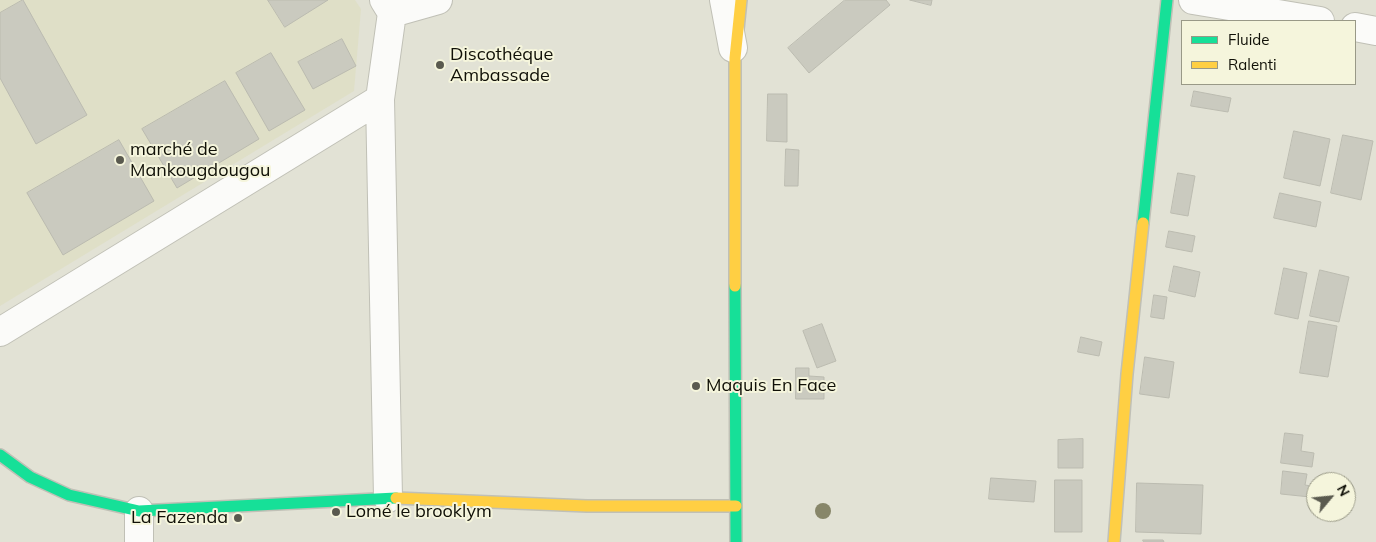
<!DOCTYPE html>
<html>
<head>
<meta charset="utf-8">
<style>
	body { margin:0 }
	#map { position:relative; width:1376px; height:542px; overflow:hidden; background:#e2e2d5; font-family:Mulish,sans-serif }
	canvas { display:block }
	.legend { position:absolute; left:1181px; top:20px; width:175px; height:65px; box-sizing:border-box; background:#f5f5dc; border:1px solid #999987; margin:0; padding:6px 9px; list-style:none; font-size:15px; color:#101007 }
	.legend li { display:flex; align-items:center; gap:10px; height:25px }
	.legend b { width:25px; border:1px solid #999987 }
	.north { position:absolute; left:1306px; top:472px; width:50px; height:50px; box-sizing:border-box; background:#f5f5dc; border:1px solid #999987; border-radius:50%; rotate:62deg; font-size:14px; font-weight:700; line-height:20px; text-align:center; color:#101007 }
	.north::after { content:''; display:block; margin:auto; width:18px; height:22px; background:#5a5a4f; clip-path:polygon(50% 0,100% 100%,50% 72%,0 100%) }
</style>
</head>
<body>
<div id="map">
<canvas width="1376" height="542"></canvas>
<ul class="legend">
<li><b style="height:6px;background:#16e098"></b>Fluide</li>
<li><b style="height:6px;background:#ffcf43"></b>Ralenti</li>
</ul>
<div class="north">N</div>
</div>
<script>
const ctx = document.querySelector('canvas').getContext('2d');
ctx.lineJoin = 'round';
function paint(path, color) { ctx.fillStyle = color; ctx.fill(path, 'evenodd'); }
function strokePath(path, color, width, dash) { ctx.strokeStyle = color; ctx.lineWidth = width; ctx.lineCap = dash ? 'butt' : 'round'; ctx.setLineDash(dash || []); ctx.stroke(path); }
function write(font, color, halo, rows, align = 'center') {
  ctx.font = font + ' Mulish,sans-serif'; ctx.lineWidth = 4; ctx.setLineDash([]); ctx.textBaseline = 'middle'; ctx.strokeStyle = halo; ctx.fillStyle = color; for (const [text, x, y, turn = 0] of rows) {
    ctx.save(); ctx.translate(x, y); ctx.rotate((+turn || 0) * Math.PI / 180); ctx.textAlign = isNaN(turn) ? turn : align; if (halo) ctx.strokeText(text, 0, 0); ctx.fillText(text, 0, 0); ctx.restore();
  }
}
const built = new Path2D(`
	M 0,0 L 355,0 L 361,9 L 354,91 L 0,306 Z`);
const building = new Path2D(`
	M 23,0 L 87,115 L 36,144 L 0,78 L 0,13 Z
	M 268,0 L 328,0 L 285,27 Z
	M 845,0 L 886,0 L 890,5 L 809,73 L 788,48 Z
	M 910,0 L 932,0 L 931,5 Z
	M 342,39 L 356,66 L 313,89 L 298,62 Z
	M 271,53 L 305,110 L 269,131 L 236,73 Z
	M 225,81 L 259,139 L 177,188 L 142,129 Z
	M 1194,91 L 1231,98 L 1228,112 L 1191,106 Z
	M 768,94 L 787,94 L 787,142 L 767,141 Z
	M 1294,131 L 1330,139 L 1320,186 L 1284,178 Z
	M 1343,135 L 1373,141 L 1361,200 L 1331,193 Z
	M 119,140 L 154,201 L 63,255 L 27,193 Z
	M 786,149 L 799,150 L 798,186 L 785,186 Z
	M 1178,173 L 1195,176 L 1188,216 L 1171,213 Z
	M 1280,193 L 1321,202 L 1316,227 L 1274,218 Z
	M 1169,231 L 1195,236 L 1192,252 L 1166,247 Z
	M 1174,266 L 1200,272 L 1195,297 L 1169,291 Z
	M 1284,268 L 1307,273 L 1298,319 L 1275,314 Z
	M 1320,270 L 1349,277 L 1339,322 L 1310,316 Z
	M 1154,295 L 1167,297 L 1164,319 L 1151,317 Z
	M 1309,321 L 1337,326 L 1328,377 L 1300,373 Z
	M 822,324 L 836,361 L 817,368 L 803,331 Z
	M 1081,337 L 1102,342 L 1099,356 L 1078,352 Z
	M 1145,357 L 1174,362 L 1169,398 L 1140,394 Z
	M 796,368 L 809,368 L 809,376 L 824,377 L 824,399 L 796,399 Z
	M 1285,433 L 1303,435 L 1301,451 L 1314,453 L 1312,467 L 1281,463 Z
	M 1083,439 L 1083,468 L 1058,468 L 1058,440 Z
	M 1283,471 L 1307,474 L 1305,485 L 1311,486 L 1310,497 L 1281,494 Z
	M 991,478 L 1036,481 L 1034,502 L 989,499 Z
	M 1055,480 L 1082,480 L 1082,532 L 1055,532 Z
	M 1137,483 L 1203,485 L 1201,534 L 1136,532 Z
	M 1143,540 L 1163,540 L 1164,542 L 1144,542 Z`);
const street = new Path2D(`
	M 384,0 L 392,13 L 380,99 L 388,498
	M 724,0 L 733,48
	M 1193,0 L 1320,21
	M 392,13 L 438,0
	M 1355,27 L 1376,31
	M 0,332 L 380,99
	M 139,542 L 139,511`);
const fast = new Path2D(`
	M 1143,223 L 1167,0
	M 735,286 L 736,542
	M 0,455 L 30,477 L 69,495 L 139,511 L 396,498`);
const slow = new Path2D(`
	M 735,286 L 735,58 L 741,0
	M 396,498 L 587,506 L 736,506
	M 1114,542 L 1127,374 L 1143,223`);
const trees = [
	[823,511]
];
const markers = [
	[440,65,5,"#5a5a4f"],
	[120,160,5,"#5a5a4f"],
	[696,386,5,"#5a5a4f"],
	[336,512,5,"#5a5a4f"],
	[238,518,5,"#5a5a4f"]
];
const poiNames = [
	["Discothéque",450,55],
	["Ambassade",450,76],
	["marché de",130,150],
	["Mankougdougou",130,171],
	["Maquis En Face",706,386],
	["Lomé le brooklym",346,512],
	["La Fazenda",228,518,"right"]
];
paint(built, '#dfdfc7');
paint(building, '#cacabf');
strokePath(building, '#bbbbb0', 1);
strokePath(street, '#c0c0b6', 30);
strokePath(fast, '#c0c0b6', 14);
strokePath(slow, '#c0c0b6', 14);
strokePath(street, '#fbfbf9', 28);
strokePath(fast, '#16e098', 11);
strokePath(slow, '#ffcf43', 11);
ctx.fillStyle = '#878669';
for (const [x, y] of trees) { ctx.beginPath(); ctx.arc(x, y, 8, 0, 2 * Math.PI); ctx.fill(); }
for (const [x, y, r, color] of markers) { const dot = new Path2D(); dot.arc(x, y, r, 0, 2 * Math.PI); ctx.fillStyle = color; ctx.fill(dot); strokePath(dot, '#f5f5dc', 2); }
write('18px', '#101007', '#f5f5dc', poiNames, 'left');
</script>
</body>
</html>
